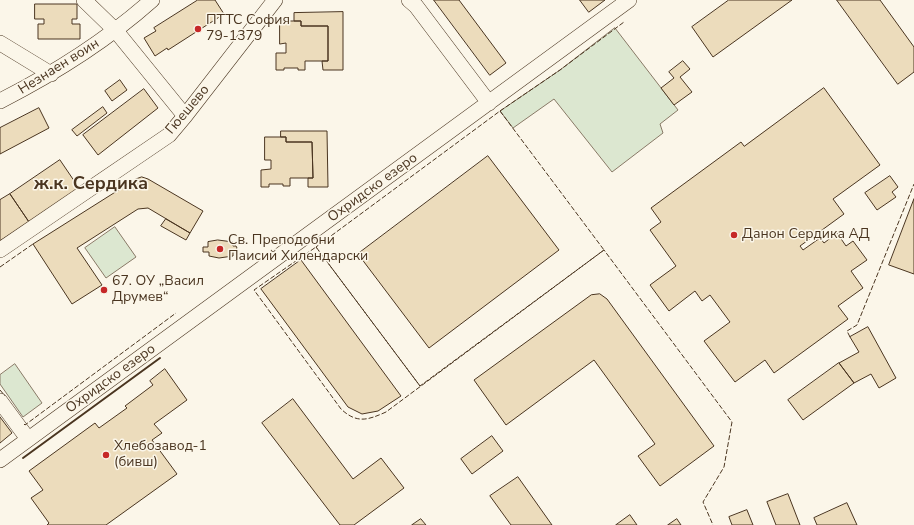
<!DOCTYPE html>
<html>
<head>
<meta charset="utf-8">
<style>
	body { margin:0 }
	canvas { display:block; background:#fbf6e9 }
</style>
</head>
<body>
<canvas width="914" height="525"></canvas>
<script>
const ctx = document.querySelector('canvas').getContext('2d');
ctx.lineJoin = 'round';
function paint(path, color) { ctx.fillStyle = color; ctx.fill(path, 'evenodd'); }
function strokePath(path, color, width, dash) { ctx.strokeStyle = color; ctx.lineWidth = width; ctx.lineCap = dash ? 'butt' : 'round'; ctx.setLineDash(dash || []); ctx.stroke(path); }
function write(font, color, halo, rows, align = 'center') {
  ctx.font = font + ' "Nunito Sans",sans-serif'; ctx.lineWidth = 3; ctx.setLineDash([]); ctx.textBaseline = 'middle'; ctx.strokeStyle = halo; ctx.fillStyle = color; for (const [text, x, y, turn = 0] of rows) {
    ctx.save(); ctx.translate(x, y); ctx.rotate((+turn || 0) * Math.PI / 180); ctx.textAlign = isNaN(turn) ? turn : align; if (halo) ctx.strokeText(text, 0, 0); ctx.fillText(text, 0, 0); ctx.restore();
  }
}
const green = new Path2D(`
	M 615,28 L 678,110 L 660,124 L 663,133 L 612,172 L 554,99 L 513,128 L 500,111 L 560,70 Z
	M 115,227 L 136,257 L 106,278 L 85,248 Z
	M 15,364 L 42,403 L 23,417 L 0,384 L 0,375 Z`);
const building = new Path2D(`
	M 198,0 L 215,0 L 224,14 L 168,50 L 167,48 L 155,56 L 144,38 L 156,31 L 154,28 Z
	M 434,0 L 459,0 L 506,63 L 490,75 Z
	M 580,0 L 605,0 L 589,12 Z
	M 729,0 L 792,0 L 713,57 L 692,27 Z
	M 837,0 L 880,0 L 914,47 L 914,72 L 898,84 Z
	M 35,4 L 77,4 L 77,19 L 72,19 L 72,24 L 80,24 L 80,39 L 38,39 L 38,24 L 44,24 L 44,19 L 35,19 Z
	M 343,12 L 343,70 L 323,70 L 322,61 L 328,61 L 328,26 L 301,26 L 301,21 L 294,21 L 294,13 Z
	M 280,21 L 301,21 L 301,26 L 328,26 L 328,61 L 305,61 L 305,70 L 298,70 L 298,68 L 284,68 L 284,70 L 276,70 L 276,53 L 286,53 L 286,43 L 280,44 Z
	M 683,61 L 690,69 L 680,77 L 692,92 L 674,105 L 661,88 L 674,78 L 669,72 Z
	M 120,80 L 127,90 L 112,101 L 105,91 Z
	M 824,88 L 880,165 L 833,199 L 844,214 L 800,246 L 803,250 L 820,238 L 824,243 L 837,233 L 846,246 L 853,241 L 867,260 L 851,271 L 863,288 L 838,306 L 848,319 L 774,373 L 765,360 L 735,382 L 704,341 L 730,322 L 710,295 L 702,301 L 695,291 L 669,311 L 650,285 L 676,266 L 650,230 L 661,222 L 651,208 L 741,142 L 744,146 Z
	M 144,89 L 158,108 L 98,155 L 83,135 Z
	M 103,107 L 107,113 L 77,136 L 72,130 Z
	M 39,108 L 49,128 L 0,154 L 0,128 Z
	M 281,131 L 327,131 L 328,187 L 308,187 L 308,178 L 313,178 L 312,142 L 286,142 L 286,137 L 281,137 Z
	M 265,137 L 286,137 L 286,142 L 312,142 L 313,178 L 290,178 L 290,186 L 283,186 L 283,184 L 269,184 L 269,187 L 261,187 L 261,170 L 271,169 L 271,160 L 265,160 Z
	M 488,156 L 559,250 L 429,348 L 358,254 Z
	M 60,160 L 79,188 L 29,222 L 10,194 Z
	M 890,176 L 898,187 L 892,192 L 896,197 L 877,210 L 865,193 Z
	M 142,177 L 148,179 L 203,211 L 190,233 L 148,208 L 138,209 L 77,248 L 102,285 L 72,304 L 33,244 L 136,179 Z
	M 10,194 L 29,222 L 0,241 L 0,200 Z
	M 914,199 L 914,274 L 889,265 Z
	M 166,219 L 190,233 L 186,240 L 161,226 Z
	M 218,240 L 233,242 L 233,246 L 236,246 L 237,248 L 235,251 L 233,251 L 233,256 L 219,258 L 209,256 L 209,252 L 203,252 L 203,247 L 208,247 L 208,242 Z
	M 301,260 L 401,396 L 378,411 L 362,414 L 348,407 L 261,289 Z
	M 600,294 L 607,299 L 714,446 L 660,486 L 638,456 L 655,444 L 594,360 L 506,425 L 474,380 L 591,295 Z
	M 868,327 L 896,378 L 879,388 L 871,374 L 854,383 L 839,363 L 859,352 L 850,337 Z
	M 839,363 L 854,383 L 803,420 L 788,400 Z
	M 165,369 L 187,400 L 154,424 L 162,433 L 152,440 L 177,474 L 106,525 L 47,525 L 49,523 L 31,498 L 43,490 L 29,471 L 95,423 L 99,428 L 127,408 L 125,406 L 153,385 L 150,381 Z
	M 293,399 L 353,479 L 381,458 L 404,488 L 354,525 L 340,525 L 262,423 Z
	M 0,417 L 12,433 L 0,443 Z
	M 492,436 L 503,451 L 472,474 L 461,459 Z
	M 518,477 L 552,525 L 511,525 L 490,496 Z
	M 788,494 L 800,525 L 776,525 L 767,502 Z
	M 847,503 L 857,525 L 817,525 L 814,518 Z
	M 747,510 L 753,525 L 732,525 L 729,517 Z
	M 630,515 L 637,525 L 616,525 Z
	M 421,519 L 426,525 L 412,525 Z
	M 677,519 L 681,525 L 668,525 Z`);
const minor = new Path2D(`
	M 84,0 L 116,31 L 185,116
	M 409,0 L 416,6 L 489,103
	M 0,43 L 51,74
	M 0,101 C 55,73 106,41 152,0
	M 0,250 L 169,135 L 185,116 L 275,0
	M 0,401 L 28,439
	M 0,460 L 629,0`);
const fence = new Path2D(`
	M 500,111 L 604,250 L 420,386 L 316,247 Z
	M 500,111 L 560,70 L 624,22
	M 0,267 L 33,244
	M 850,337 L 847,331 L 857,325 L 914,184
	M 420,386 L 316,247 L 254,290 L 341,409 C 357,424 368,420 386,412 L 604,250 L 732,422 L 724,467 L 703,502 L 713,525
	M 0,390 L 5,396
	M 24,424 L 25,425 L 176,313`);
const wall = new Path2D(`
	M 23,458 L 160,358`);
const markers = [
	[198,29,4,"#c62828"],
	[734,235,4,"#c62828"],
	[220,249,4,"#c62828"],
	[104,290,4,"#c62828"],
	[106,455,4,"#c62828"]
];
const poiNames = [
	["ПТТС София",206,21],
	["79-1379",206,37],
	["Данон Сердика АД",742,235],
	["Св. Преподобни",228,241],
	["Паисий Хилендарски",228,257],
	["67. ОУ „Васил",112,282],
	["Друмев“",112,298],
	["Хлебозавод-1",114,447],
	["(бивш)",114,463]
];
const streetNames = [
	["Незнаен воин",59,67,-32],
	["Гюешево",188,110,-50],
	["Охридско езеро",373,188,-36],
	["Охридско езеро",111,379,-36]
];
const districtNames = [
	["ж.к. Сердика",91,185]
];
paint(green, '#dce7d0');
strokePath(green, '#887966', 1);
paint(building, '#ecdcbc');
strokePath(building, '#4a3520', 1);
strokePath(minor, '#4a3520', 16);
strokePath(minor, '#fbf6e9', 15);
strokePath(fence, '#4a3520', 1, [5, 2]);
strokePath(wall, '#4a3520', 2);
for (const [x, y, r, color] of markers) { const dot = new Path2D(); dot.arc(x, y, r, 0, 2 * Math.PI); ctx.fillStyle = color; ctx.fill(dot); strokePath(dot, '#fbf6e9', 1.5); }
write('14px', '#4a3520', '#fbf6e9', poiNames, 'left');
write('14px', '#4a3520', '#fbf6e9', streetNames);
write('bold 18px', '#4a3520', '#fbf6e9', districtNames);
</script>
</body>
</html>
